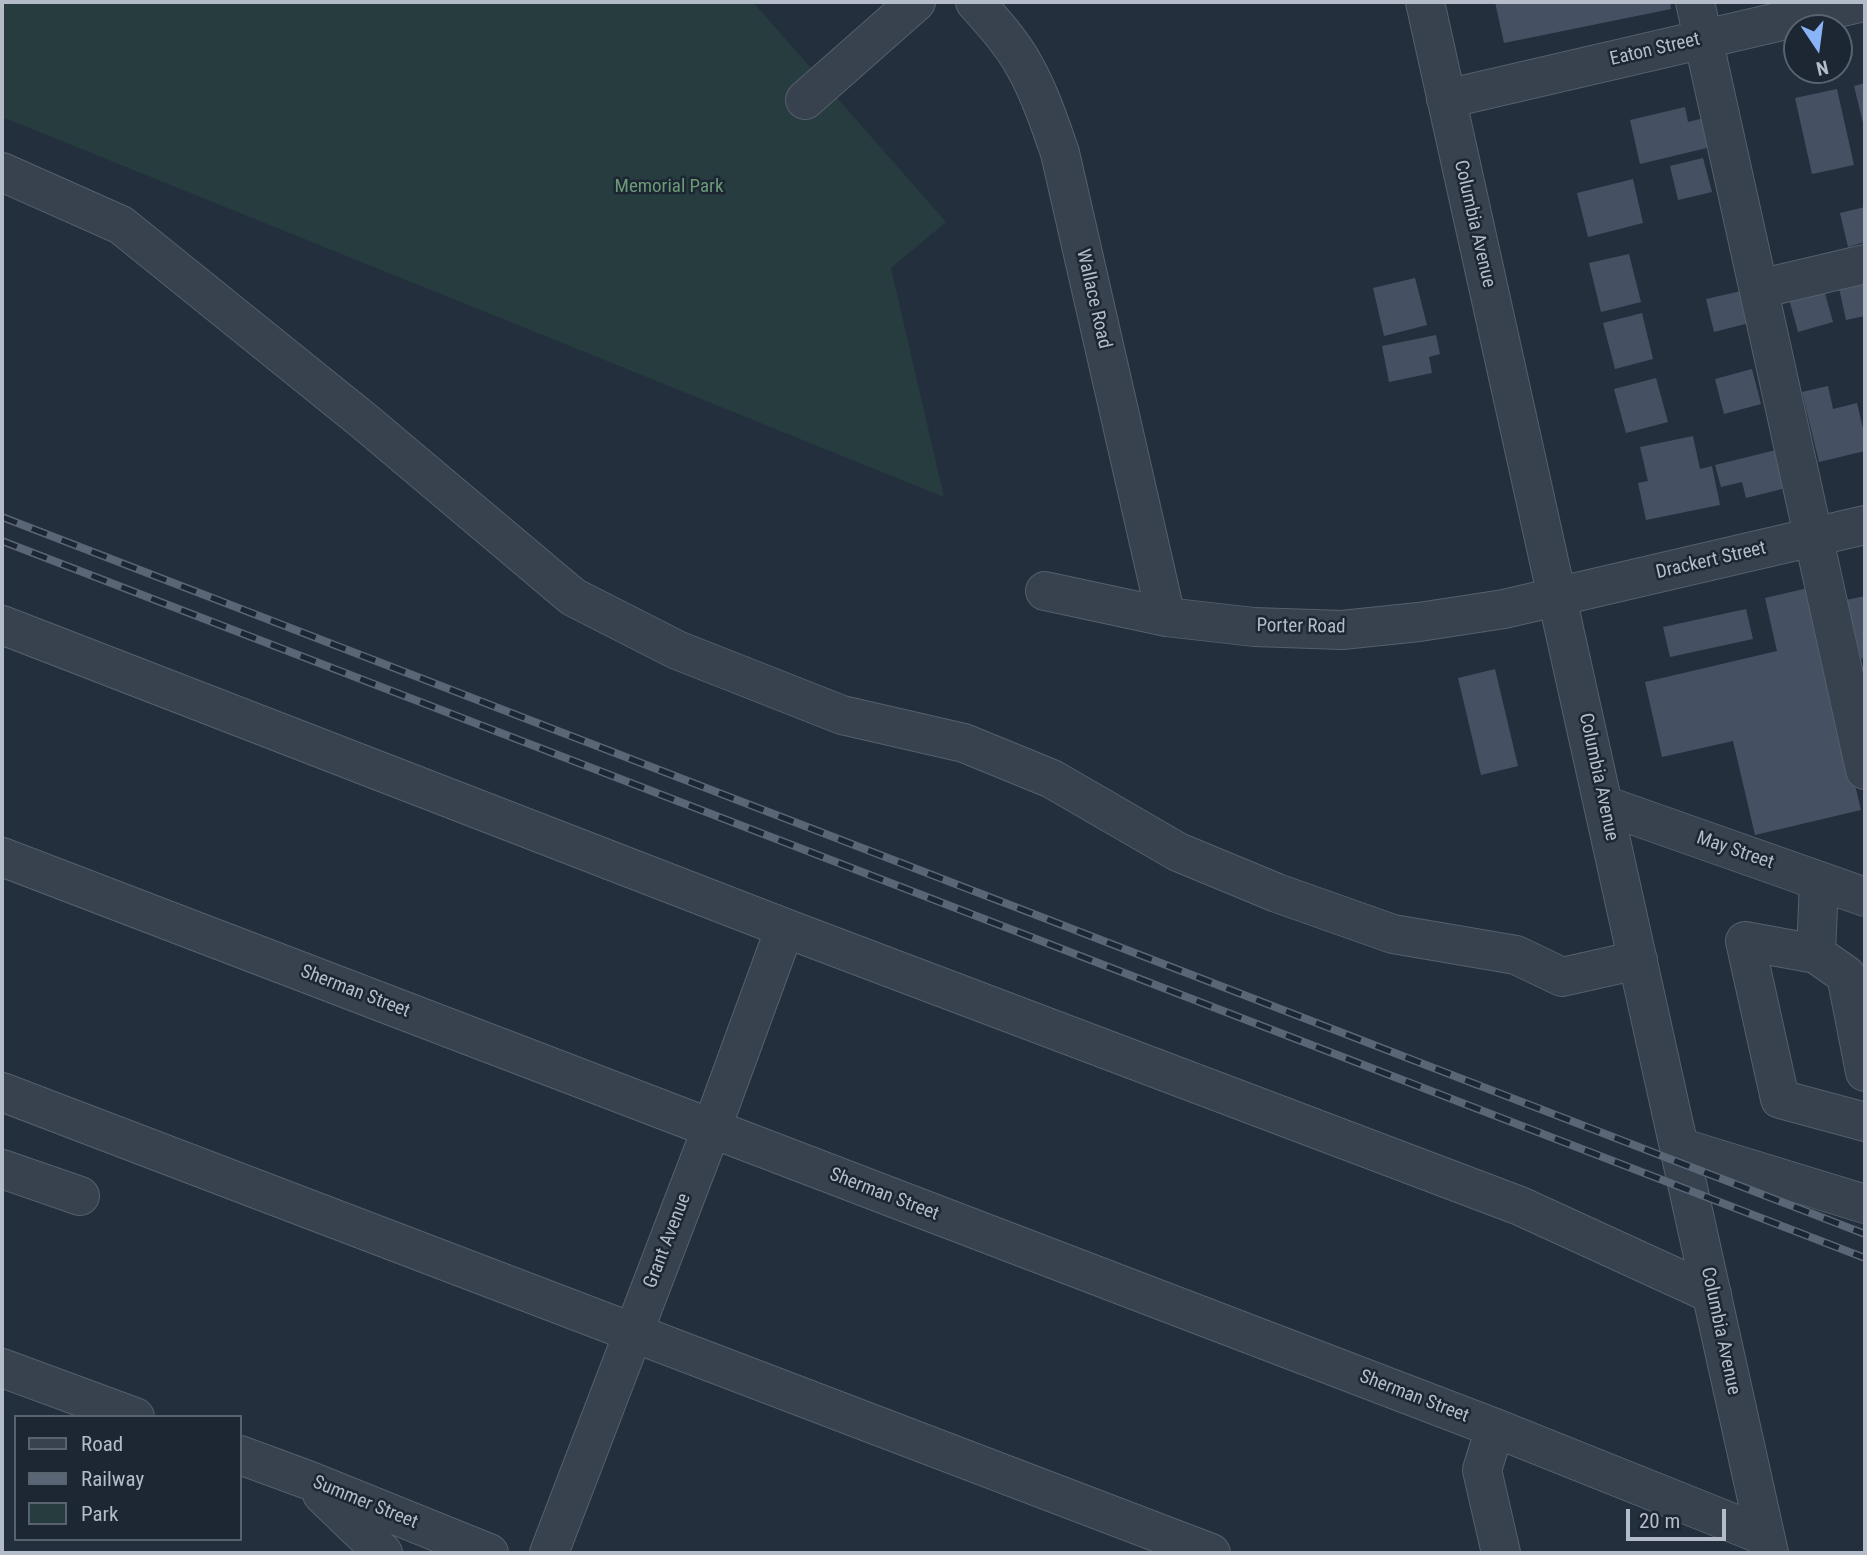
<!DOCTYPE html>
<html>
<head>
<meta charset="utf-8">
<style>
	body { margin:0 }
	#map { position:relative; width:1867px; height:1555px; overflow:hidden; background:#242f3e; font-family:"Roboto Condensed",sans-serif }
	canvas { display:block }
	.frame { position:absolute; inset:0; border:4px solid #b4bcc9; pointer-events:none }
	.legend { position:absolute; left:14px; top:1415px; width:228px; height:126px; box-sizing:border-box; background:#1d2633; border:2px solid #59626f; margin:0; padding:9px 12px; list-style:none; font-size:21px; color:#b4bcc9 }
	.legend li { display:flex; align-items:center; gap:14px; height:35px }
	.legend b { width:35px; border:2px solid #59626f }
	.north { position:absolute; left:1783px; top:14px; width:70px; height:70px; box-sizing:border-box; background:#1d2633; border:2px solid #59626f; border-radius:50%; rotate:167deg; font-size:19px; font-weight:700; line-height:28px; text-align:center; color:#b4bcc9 }
	.north::after { content:''; display:block; margin:auto; width:24px; height:32px; background:#8ab4f8; clip-path:polygon(50% 0,100% 100%,50% 72%,0 100%) }
	.scale { position:absolute; left:1626px; top:1509px; width:100px; height:32px; box-sizing:border-box; border:4px solid #b4bcc9; border-top:0; padding-left:9px; font-size:21px; line-height:24px; white-space:nowrap; color:#b4bcc9; -webkit-text-stroke:5px #1d2633; paint-order:stroke }
</style>
</head>
<body>
<div id="map">
<canvas width="1867" height="1555"></canvas>
<div class="frame"></div>
<ul class="legend">
<li><b style="height:9px;background:#38414e"></b>Road</li>
<li><b style="height:9px;background:#5a6575"></b>Railway</li>
<li><b style="height:19px;background:#263c3f"></b>Park</li>
</ul>
<div class="north">N</div>
<div class="scale">20 m</div>
</div>
<script>
const ctx = document.querySelector('canvas').getContext('2d');
ctx.lineJoin = 'round';
function paint(path, color) { ctx.fillStyle = color; ctx.fill(path, 'evenodd'); }
function strokePath(path, color, width, dash) { ctx.strokeStyle = color; ctx.lineWidth = width; ctx.lineCap = dash ? 'butt' : 'round'; ctx.setLineDash(dash || []); ctx.stroke(path); }
function write(font, color, halo, rows, align = 'center') {
  ctx.font = font + ' "Roboto Condensed",sans-serif'; ctx.lineWidth = 5; ctx.setLineDash([]); ctx.textBaseline = 'middle'; ctx.strokeStyle = halo; ctx.fillStyle = color; for (const [text, x, y, turn = 0] of rows) {
    ctx.save(); ctx.translate(x, y); ctx.rotate((+turn || 0) * Math.PI / 180); ctx.textAlign = isNaN(turn) ? turn : align; if (halo) ctx.strokeText(text, 0, 0); ctx.fillText(text, 0, 0); ctx.restore();
  }
}
const green = new Path2D(`
	M 2,2 L 753,2 L 946,222 L 891,268 L 944,497 L 2,117 Z`);
const building = new Path2D(`
	M 1495,2 L 1670,2 L 1671,9 L 1504,43 Z
	M 1865,83 L 1865,127 L 1864,127 L 1854,86 Z
	M 1837,89 L 1854,165 L 1812,174 L 1795,98 Z
	M 1685,107 L 1688,122 L 1704,118 L 1711,147 L 1640,164 L 1630,120 Z
	M 1703,158 L 1712,192 L 1678,200 L 1670,166 Z
	M 1633,179 L 1643,223 L 1588,237 L 1577,193 Z
	M 1865,207 L 1865,242 L 1848,247 L 1840,213 Z
	M 1629,254 L 1641,302 L 1601,312 L 1589,263 Z
	M 1415,278 L 1427,325 L 1384,336 L 1373,288 Z
	M 1865,282 L 1865,316 L 1846,320 L 1839,288 Z
	M 1824,290 L 1833,322 L 1798,332 L 1789,299 Z
	M 1741,291 L 1749,323 L 1714,332 L 1706,299 Z
	M 1642,313 L 1653,359 L 1615,369 L 1603,323 Z
	M 1436,335 L 1440,354 L 1429,357 L 1432,373 L 1389,382 L 1382,346 Z
	M 1752,369 L 1761,404 L 1724,414 L 1715,379 Z
	M 1656,378 L 1668,422 L 1626,433 L 1614,389 Z
	M 1828,386 L 1833,409 L 1857,403 L 1865,437 L 1865,451 L 1819,462 L 1802,392 Z
	M 1693,436 L 1700,469 L 1712,466 L 1720,505 L 1646,520 L 1638,483 L 1648,481 L 1640,447 Z
	M 1776,450 L 1786,488 L 1746,498 L 1742,482 L 1721,487 L 1715,465 Z
	M 1808,588 L 1861,810 L 1755,835 L 1733,741 L 1662,757 L 1645,682 L 1777,651 L 1765,598 Z
	M 1865,596 L 1865,657 L 1861,659 L 1846,600 Z
	M 1746,609 L 1753,639 L 1670,657 L 1663,627 Z
	M 1495,669 L 1518,766 L 1481,775 L 1458,678 Z`);
const minor = new Path2D(`
	M 975,2 C 993,22 1012,43 1025,67 C 1040,94 1050,124 1060,153 L 1166,617
	M 1425,2 L 1769,1553
	M 1695,2 L 1865,770
	M 1446,99 L 1864,2
	M 805,100 L 916,2
	M 2,172 L 121,225 L 364,421 L 573,597 L 677,650 L 842,715 L 964,743 L 1052,779 L 1178,852 L 1277,893 L 1393,934 L 1516,955 L 1562,977 L 1638,960
	M 1759,289 L 1865,264
	M 1045,591 L 1166,617 L 1254,627 L 1342,630 L 1419,622 L 1504,609 L 1865,525
	M 2,625 L 785,928 L 1520,1206 L 1712,1294
	M 1604,805 L 1865,897
	M 2,857 L 1495,1428 L 1765,1536
	M 1816,954 L 1819,881
	M 1865,1072 L 1846,975 L 1816,954 L 1745,941 L 1780,1099 L 1865,1122
	M 2,1092 L 1211,1553
	M 1679,1147 L 1865,1204
	M 2,1169 L 80,1196
	M 2,1368 L 135,1417
	M 1495,1428 L 1482,1470 L 1501,1553
	M 240,1455 L 308,1480 L 489,1553
	M 322,1494 L 383,1553
	M 549,1553 L 711,1130 L 785,928`);
const rail = new Path2D(`
	M 2,517 L 1865,1234
	M 2,541 L 1865,1258`);
const streetNames = [
	["Eaton Street",1655,50,-13],
	["Columbia Avenue",1474,224,77],
	["Wallace Road",1093,299,77],
	["Drackert Street",1711,561,-13],
	["Porter Road",1301,627,1],
	["Columbia Avenue",1598,777,78],
	["May Street",1735,851,19],
	["Sherman Street",355,992,21],
	["Sherman Street",884,1195,21],
	["Grant Avenue",668,1241,-69],
	["Columbia Avenue",1720,1331,78],
	["Sherman Street",1414,1397,21],
	["Summer Street",365,1503,22]
];
const parkNames = [
	["Memorial Park",669,187]
];
paint(green, '#263c3f');
paint(building, '#455162');
strokePath(minor, '#565f6c', 40);
strokePath(minor, '#38414e', 38);
strokePath(rail, '#5a6575', 8);
strokePath(rail, '#1d2633', 5, [16]);
write('19px', '#b4bcc9', '#1d2633', streetNames);
write('19px', '#6b9a76', '#1d2633', parkNames);
</script>
</body>
</html>
